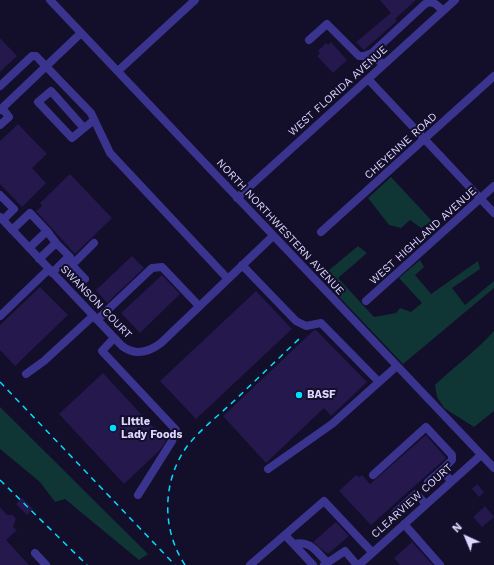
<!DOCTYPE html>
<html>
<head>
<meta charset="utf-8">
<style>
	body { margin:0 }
	#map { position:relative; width:494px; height:565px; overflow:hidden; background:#130e2a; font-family:"Work Sans",sans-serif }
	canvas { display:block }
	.north { position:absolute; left:446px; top:517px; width:40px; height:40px; -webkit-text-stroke:3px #130e2a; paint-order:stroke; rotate:316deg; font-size:11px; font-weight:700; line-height:16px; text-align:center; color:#ddd7ff }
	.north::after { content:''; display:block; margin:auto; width:14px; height:18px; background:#ddd7ff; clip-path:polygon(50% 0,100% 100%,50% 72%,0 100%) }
</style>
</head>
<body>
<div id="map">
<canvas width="494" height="565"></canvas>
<div class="north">N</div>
</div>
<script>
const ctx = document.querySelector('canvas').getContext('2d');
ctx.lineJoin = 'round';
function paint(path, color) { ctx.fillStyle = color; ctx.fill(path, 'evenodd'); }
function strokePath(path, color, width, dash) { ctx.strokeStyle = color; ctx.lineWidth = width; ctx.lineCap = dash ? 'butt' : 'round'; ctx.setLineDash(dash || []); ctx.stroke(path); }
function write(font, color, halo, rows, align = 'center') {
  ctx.font = font + ' "Work Sans",sans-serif'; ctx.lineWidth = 4; ctx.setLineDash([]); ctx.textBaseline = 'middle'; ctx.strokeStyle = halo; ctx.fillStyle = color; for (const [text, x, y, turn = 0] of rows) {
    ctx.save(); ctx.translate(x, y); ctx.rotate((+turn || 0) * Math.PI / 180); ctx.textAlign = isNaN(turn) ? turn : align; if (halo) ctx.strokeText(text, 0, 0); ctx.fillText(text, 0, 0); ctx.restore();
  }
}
const green = new Path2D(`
	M 391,177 L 432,221 L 421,228 L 410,220 L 401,228 L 389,225 L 368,198 Z
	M 358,246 L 367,253 L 338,278 L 374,317 L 396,313 L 400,308 L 411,312 L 422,303 L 399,278 L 420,260 L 424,267 L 415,275 L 431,294 L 478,261 L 480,269 L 452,288 L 465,305 L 494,281 L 494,288 L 403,364 L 326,283 L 328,271 Z
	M 494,331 L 494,411 L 474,427 L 444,408 L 437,397 L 435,385 C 455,366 476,351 494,331 Z
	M 0,407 L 148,554 L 139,560 L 65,499 L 55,502 L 40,482 L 0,449 Z`);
const building = new Path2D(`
	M 380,0 L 416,0 L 395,19 L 397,21 L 364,50 L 356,42 L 391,13 Z
	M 0,38 L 17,56 L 0,72 Z
	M 331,42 L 347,60 L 333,73 L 317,56 L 320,53 L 318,51 L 326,43 L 328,45 Z
	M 18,124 L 47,154 L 32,168 L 46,183 L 22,207 L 0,184 L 0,141 Z
	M 70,174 L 112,218 L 75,254 L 36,211 L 42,206 L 40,203 Z
	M 132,256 L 144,268 L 107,303 L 96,290 Z
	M 162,275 L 180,294 L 140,333 L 121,313 Z
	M 40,287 L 68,315 L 15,366 L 0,350 L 0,325 Z
	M 256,291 L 292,329 L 196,419 L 160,381 Z
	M 314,330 L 316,330 L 367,382 L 331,416 L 324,408 L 266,463 L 223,416 Z
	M 103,373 L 166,441 L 160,450 L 124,484 L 59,414 Z
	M 426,435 L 446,458 L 371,525 L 339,491 L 356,475 L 359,477 L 362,475 L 370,484 Z
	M 477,484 L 484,492 L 479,497 L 472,489 Z
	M 22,498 L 33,509 L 27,515 L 16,504 Z
	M 485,506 L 494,517 L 482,527 L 473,517 Z
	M 0,507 L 7,515 L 13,515 L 16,519 L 13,527 L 17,530 L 6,540 L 29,565 L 0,565 Z
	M 336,522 L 349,536 L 328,554 L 313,542 Z
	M 412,542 L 433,565 L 400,565 L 394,558 Z`);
const minor = new Path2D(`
	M 50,0 L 494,468
	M 309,40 L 327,24 L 359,56 L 364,56 L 372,53
	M 383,65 L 372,53 L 425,4 C 434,0 437,5 443,11
	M 118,71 L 195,0
	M 368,79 L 494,213
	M 0,86 L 32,56 L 36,56 L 91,113 L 110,153 L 228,279
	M 0,110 L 81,33
	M 0,125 L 9,117 L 2,108
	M 83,127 L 51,91 L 38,102 L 72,138 L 94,120
	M 0,195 L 14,209 L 3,220
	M 237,198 L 455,0
	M 0,217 L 122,346 C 135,356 149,352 161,343 L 273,236
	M 12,230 L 30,213 L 47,231
	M 321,232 L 494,76
	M 29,248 L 47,231 L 56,243
	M 39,259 L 56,243 L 70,257 L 66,259
	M 72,265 L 94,243
	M 242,265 L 296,321 L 306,326 L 321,323 L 379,382
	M 52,273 L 66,259 L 85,279
	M 366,301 L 494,186
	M 0,316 L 49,269
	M 97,320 L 152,268 L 162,267 L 199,306
	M 114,338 L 102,351 L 176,430 L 172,441 L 138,495
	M 26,374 L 44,361 L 93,316
	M 268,469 L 332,424 L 397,366
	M 373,475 L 426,427 L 452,455 L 452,460 L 442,470 L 451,481
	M 428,482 L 442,470
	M 395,513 L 416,494 L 426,504
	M 404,524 L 440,565
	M 285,535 L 313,565
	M 294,544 C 311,540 316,552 328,563
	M 35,553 L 46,565
	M 250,565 L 324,501 L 372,552
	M 324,565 L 345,551 L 357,565
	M 359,565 L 481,455`);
const rail = new Path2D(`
	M 0,382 L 175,565
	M 0,480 L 87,565
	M 185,565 C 161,529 162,480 188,445 C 201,429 219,415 234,401 C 256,380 278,359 300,338`);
const markers = [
	[299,395,4,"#03ddff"],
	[113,428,4,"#03ddff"]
];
const streetNames = [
	["WEST FLORIDA AVENUE",338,91,-42],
	["CHEYENNE ROAD",401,146,-42],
	["NORTH NORTHWESTERN AVENUE",280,227,47],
	["WEST HIGHLAND AVENUE",423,236,-42],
	["SWANSON COURT",96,302,46],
	["CLEARVIEW COURT",412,501,-42]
];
const poiNames = [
	["BASF",307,395],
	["Little",121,422],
	["Lady Foods",121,435]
];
paint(green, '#103535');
paint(building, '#24184d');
strokePath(minor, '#3a348e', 8);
strokePath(rail, '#03ddff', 1.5, [6, 5]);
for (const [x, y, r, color] of markers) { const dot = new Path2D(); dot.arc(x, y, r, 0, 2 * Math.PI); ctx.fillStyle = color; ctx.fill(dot); strokePath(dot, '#130e2a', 1.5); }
write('11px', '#ddd7ff', '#130e2a', streetNames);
write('bold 11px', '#ddd7ff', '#130e2a', poiNames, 'left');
</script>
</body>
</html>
